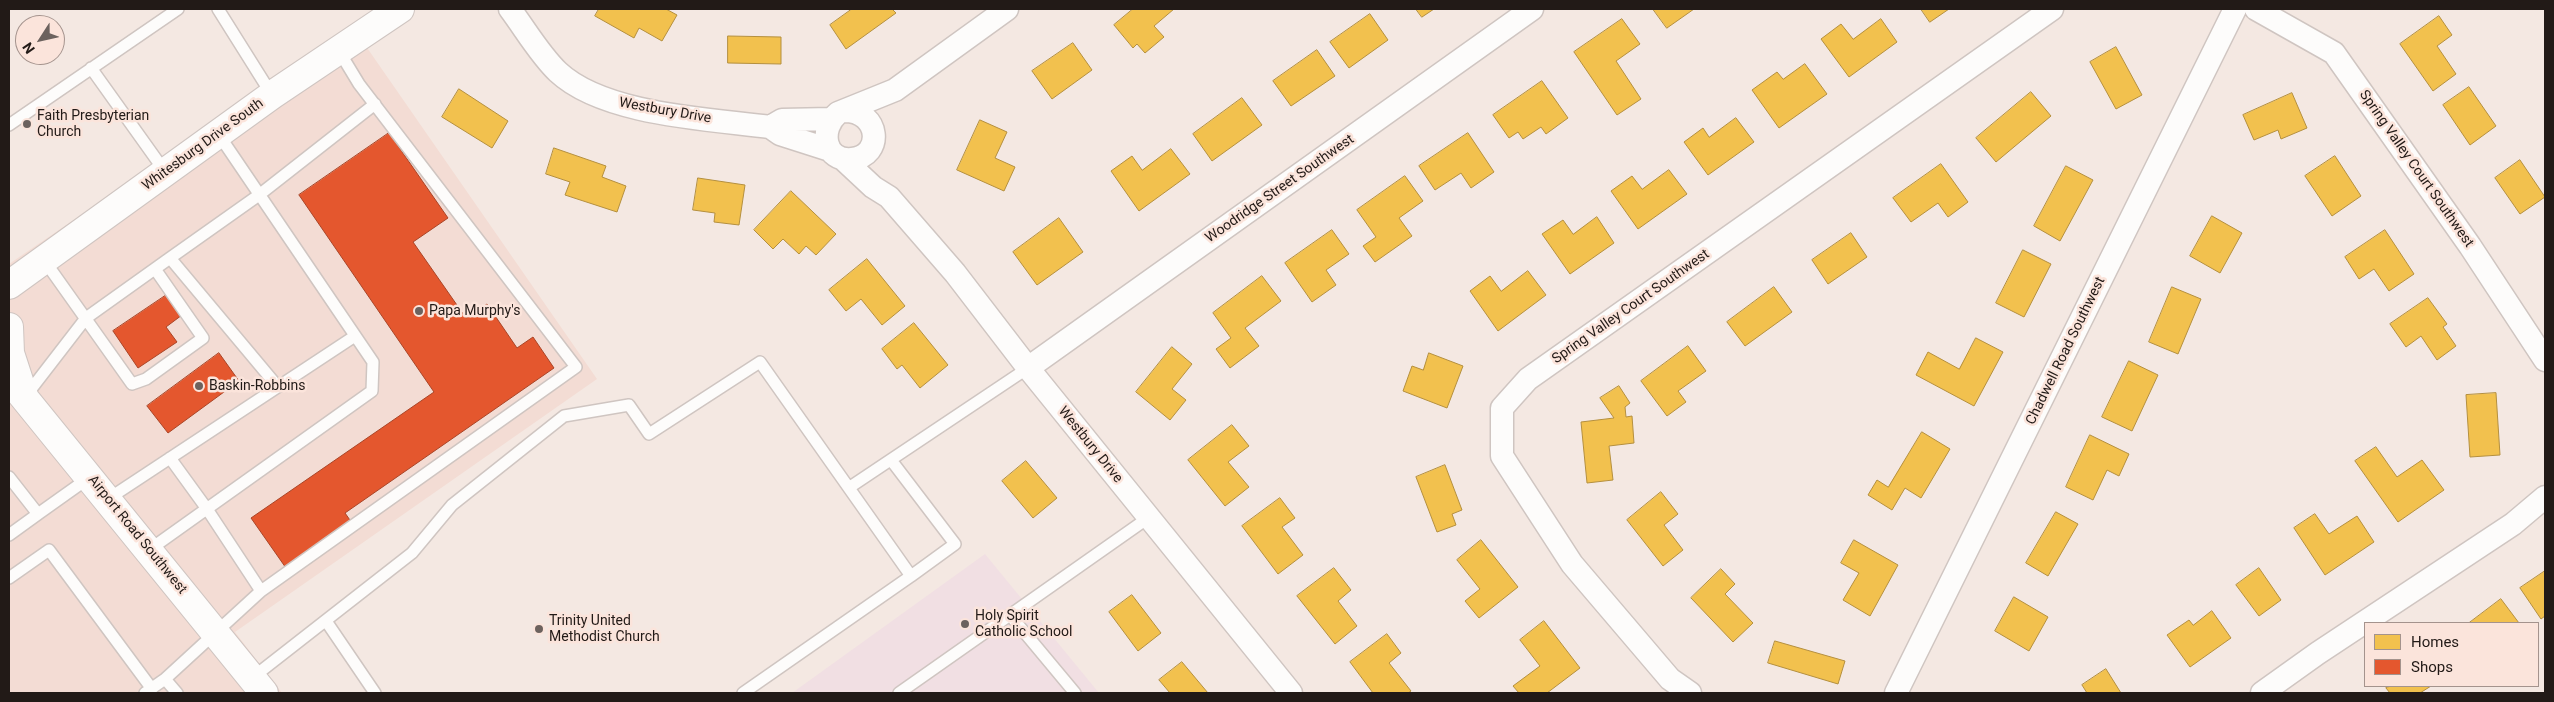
<!DOCTYPE html>
<html>
<head>
<meta charset="utf-8">
<style>
	body { margin:0 }
	#map { position:relative; width:2554px; height:702px; overflow:hidden; background:#f4e8e2; font-family:Roboto,sans-serif }
	canvas { display:block }
	.frame { position:absolute; inset:0; border:10px solid #221a17; pointer-events:none }
	.legend { position:absolute; left:2364px; top:622px; width:175px; height:65px; box-sizing:border-box; background:#fbe4db; border:1px solid #a4938d; margin:0; padding:6px 9px; list-style:none; font-size:15px; color:#221a17 }
	.legend li { display:flex; align-items:center; gap:10px; height:25px }
	.legend b { width:25px; border:1px solid #a4938d }
	.north { position:absolute; left:15px; top:15px; width:50px; height:50px; box-sizing:border-box; background:#fbe4db; border:1px solid #a4938d; border-radius:50%; rotate:235deg; font-size:14px; font-weight:700; line-height:20px; text-align:center; color:#221a17 }
	.north::after { content:''; display:block; margin:auto; width:18px; height:22px; background:#6c625e; clip-path:polygon(50% 0,100% 100%,50% 72%,0 100%) }
</style>
</head>
<body>
<div id="map">
<canvas width="2554" height="702"></canvas>
<div class="frame"></div>
<ul class="legend">
<li><b style="height:14px;background:#f2c14e"></b>Homes</li>
<li><b style="height:14px;background:#e4572e"></b>Shops</li>
</ul>
<div class="north">N</div>
</div>
<script>
const ctx = document.querySelector('canvas').getContext('2d');
ctx.lineJoin = 'round';
function paint(path, color) { ctx.fillStyle = color; ctx.fill(path, 'evenodd'); }
function strokePath(path, color, width, dash) { ctx.strokeStyle = color; ctx.lineWidth = width; ctx.lineCap = dash ? 'butt' : 'round'; ctx.setLineDash(dash || []); ctx.stroke(path); }
function write(font, color, halo, rows, align = 'center') {
  ctx.font = font + ' Roboto,sans-serif'; ctx.lineWidth = 5; ctx.setLineDash([]); ctx.textBaseline = 'middle'; ctx.strokeStyle = halo; ctx.fillStyle = color; for (const [text, x, y, turn = 0] of rows) {
    ctx.save(); ctx.translate(x, y); ctx.rotate((+turn || 0) * Math.PI / 180); ctx.textAlign = isNaN(turn) ? turn : align; if (halo) ctx.strokeText(text, 0, 0); ctx.fillText(text, 0, 0); ctx.restore();
  }
}
const built = new Path2D(`
	M 354,29 L 597,379 L 235,632 L 282,693 L 9,693 L 9,264 Z`);
const education = new Path2D(`
	M 985,554 L 1099,693 L 792,693 Z`);
const homes = new Path2D(`
	M 599,9 L 666,9 L 677,15 L 662,41 L 639,28 L 634,38 L 595,16 Z
	M 852,9 L 892,9 L 896,13 L 846,49 L 830,25 Z
	M 1133,9 L 1174,9 L 1154,26 L 1164,37 L 1145,53 L 1137,44 L 1133,48 L 1114,25 Z
	M 1416,9 L 1434,9 L 1422,17 Z
	M 1653,9 L 1694,9 L 1667,28 Z
	M 1921,9 L 1949,9 L 1930,22 Z
	M 1370,14 L 1388,40 L 1349,68 L 1330,42 Z
	M 2439,16 L 2452,35 L 2437,46 L 2456,74 L 2433,91 L 2400,44 Z
	M 1622,19 L 1640,44 L 1616,61 L 1641,99 L 1617,115 L 1574,52 Z
	M 1881,19 L 1897,42 L 1849,77 L 1821,39 L 1841,24 L 1853,39 Z
	M 728,36 L 781,37 L 781,64 L 728,63 Z
	M 1073,43 L 1092,70 L 1052,99 L 1032,71 Z
	M 2116,47 L 2142,95 L 2116,109 L 2090,62 Z
	M 1317,50 L 1335,76 L 1291,106 L 1273,81 Z
	M 1805,64 L 1827,94 L 1779,128 L 1752,90 L 1777,72 L 1783,79 Z
	M 1542,81 L 1568,118 L 1546,134 L 1541,127 L 1523,139 L 1518,132 L 1509,138 L 1493,115 Z
	M 2469,87 L 2496,126 L 2470,145 L 2443,105 Z
	M 459,89 L 508,121 L 492,148 L 442,117 Z
	M 2031,92 L 2051,116 L 1996,162 L 1976,138 Z
	M 2292,93 L 2307,128 L 2281,139 L 2278,130 L 2254,140 L 2243,115 Z
	M 1242,98 L 1262,125 L 1212,161 L 1193,134 Z
	M 1736,118 L 1754,142 L 1708,175 L 1684,142 L 1703,128 L 1709,137 Z
	M 980,120 L 1007,132 L 995,158 L 1015,167 L 1004,191 L 957,170 Z
	M 1468,133 L 1494,172 L 1471,188 L 1461,173 L 1435,190 L 1419,166 Z
	M 554,148 L 606,166 L 602,177 L 626,186 L 617,212 L 565,195 L 570,182 L 546,174 Z
	M 1171,149 L 1190,174 L 1139,211 L 1111,171 L 1132,156 L 1142,170 Z
	M 2335,156 L 2361,196 L 2332,216 L 2305,176 Z
	M 2520,160 L 2545,197 L 2520,214 L 2495,178 Z
	M 1941,164 L 1968,202 L 1948,217 L 1938,203 L 1911,222 L 1893,198 Z
	M 2066,166 L 2093,180 L 2060,241 L 2034,226 Z
	M 1669,170 L 1687,194 L 1638,229 L 1611,191 L 1632,176 L 1642,189 Z
	M 1405,176 L 1423,201 L 1399,218 L 1412,236 L 1375,262 L 1363,246 L 1376,237 L 1357,210 Z
	M 698,178 L 745,185 L 739,225 L 714,222 L 715,213 L 693,210 Z
	M 791,191 L 836,234 L 816,255 L 806,246 L 799,254 L 783,239 L 773,249 L 754,230 Z
	M 2212,216 L 2242,233 L 2220,273 L 2190,256 Z
	M 1597,217 L 1614,243 L 1570,274 L 1542,234 L 1563,220 L 1573,234 Z
	M 1059,218 L 1083,252 L 1037,285 L 1013,252 Z
	M 1332,230 L 1349,254 L 1326,270 L 1336,285 L 1312,302 L 1285,263 Z
	M 2385,230 L 2414,274 L 2389,291 L 2374,269 L 2359,279 L 2345,257 Z
	M 1851,233 L 1867,257 L 1828,284 L 1812,260 Z
	M 2023,250 L 2051,264 L 2024,317 L 1996,303 Z
	M 867,259 L 905,306 L 882,325 L 861,299 L 846,311 L 829,290 Z
	M 1528,271 L 1546,295 L 1498,331 L 1470,291 L 1490,276 L 1501,291 Z
	M 1262,276 L 1281,301 L 1245,328 L 1259,346 L 1230,368 L 1216,349 L 1231,338 L 1213,313 Z
	M 1774,287 L 1792,312 L 1745,346 L 1727,322 Z
	M 2172,287 L 2201,299 L 2178,354 L 2149,342 Z
	M 2428,298 L 2447,324 L 2443,327 L 2456,346 L 2437,360 L 2421,336 L 2406,347 L 2390,324 Z
	M 914,323 L 948,365 L 920,388 L 902,365 L 897,369 L 882,349 Z
	M 1976,338 L 2003,352 L 1974,406 L 1916,375 L 1928,352 L 1959,369 Z
	M 1688,346 L 1706,371 L 1678,391 L 1686,402 L 1667,416 L 1641,381 Z
	M 1172,347 L 1192,364 L 1172,389 L 1186,400 L 1170,420 L 1136,392 Z
	M 1429,353 L 1463,366 L 1447,408 L 1403,391 L 1412,366 L 1423,370 Z
	M 2129,361 L 2158,375 L 2132,431 L 2102,417 Z
	M 1619,386 L 1630,403 L 1625,407 L 1626,417 L 1632,416 L 1634,443 L 1609,446 L 1613,480 L 1587,483 L 1581,422 L 1614,418 L 1600,398 Z
	M 2496,393 L 2500,455 L 2470,457 L 2466,395 Z
	M 1232,425 L 1249,446 L 1228,462 L 1249,487 L 1225,506 L 1188,460 Z
	M 1922,432 L 1950,449 L 1921,498 L 1905,488 L 1892,510 L 1868,495 L 1877,480 L 1888,487 Z
	M 2090,435 L 2129,454 L 2119,476 L 2107,470 L 2093,500 L 2066,487 Z
	M 2376,447 L 2397,477 L 2422,460 L 2444,490 L 2398,522 L 2355,461 Z
	M 1026,461 L 1057,498 L 1033,518 L 1002,481 Z
	M 1445,465 L 1462,510 L 1452,514 L 1456,525 L 1437,532 L 1416,477 Z
	M 1661,492 L 1678,514 L 1664,525 L 1683,550 L 1663,566 L 1627,520 Z
	M 1280,498 L 1295,518 L 1282,527 L 1303,555 L 1278,574 L 1242,526 Z
	M 2056,512 L 2078,524 L 2048,576 L 2026,563 Z
	M 2315,514 L 2329,534 L 2357,516 L 2374,542 L 2325,575 L 2294,528 Z
	M 1481,540 L 1518,587 L 1479,618 L 1465,601 L 1480,589 L 1457,560 Z
	M 1854,540 L 1898,565 L 1870,616 L 1843,600 L 1859,573 L 1841,563 Z
	M 1334,568 L 1351,590 L 1338,601 L 1357,626 L 1335,644 L 1297,596 Z
	M 2259,568 L 2281,600 L 2259,616 L 2236,585 Z
	M 1721,569 L 1735,584 L 1725,594 L 1753,623 L 1733,642 L 1691,598 Z
	M 2545,571 L 2545,616 L 2541,619 L 2520,588 Z
	M 1132,595 L 1161,633 L 1138,651 L 1109,612 Z
	M 2014,597 L 2048,617 L 2029,651 L 1995,631 Z
	M 2501,599 L 2519,623 L 2469,623 Z
	M 2212,611 L 2231,638 L 2190,667 L 2167,635 L 2189,620 L 2193,625 Z
	M 1544,621 L 1580,668 L 1547,693 L 1519,693 L 1513,686 L 1540,666 L 1520,640 Z
	M 1387,634 L 1401,653 L 1389,663 L 1411,691 L 1408,693 L 1373,693 L 1350,662 Z
	M 1775,641 L 1845,661 L 1838,684 L 1768,663 Z
	M 1182,662 L 1208,693 L 1170,693 L 1159,680 Z
	M 2106,669 L 2121,693 L 2087,693 L 2082,685 Z
	M 2391,686 L 2431,686 L 2420,693 L 2390,693 L 2386,688 Z`);
const shops = new Path2D(`
	M 389,133 L 448,218 L 413,242 L 466,318 L 487,304 L 517,348 L 533,337 L 554,368 L 345,513 L 352,523 L 286,568 L 251,518 L 434,392 L 299,195 Z
	M 168,294 L 182,315 L 166,327 L 177,342 L 138,368 L 113,331 Z
	M 219,353 L 239,381 L 168,433 L 147,406 Z`);
const service = new Path2D(`
	M 218,9 L 272,95
	M 91,68 L 166,173
	M 9,125 L 178,9
	M 44,260 L 132,384 L 146,379 L 203,338 L 155,269
	M 278,387 L 170,258 L 259,195 L 375,104
	M 25,397 L 86,318 L 170,258
	M 170,458 L 207,509 L 261,591
	M 891,460 L 955,544 L 911,576
	M 9,477 L 38,514 L 90,477
	M 850,487 L 1028,368
	M 108,499 L 355,336
	M 9,535 L 38,514
	M 149,550 L 372,391 L 373,362 L 219,135
	M 9,578 L 49,550 L 152,689
	M 1010,615 L 1075,693
	M 326,621 L 375,693
	M 252,678 L 412,553 L 452,505 L 564,416 L 629,405 L 649,434 L 760,362 L 911,576 L 743,693
	M 165,679 L 177,693
	M 145,693 L 165,679 L 261,591 L 576,367 L 359,84 L 339,51
	M 899,693 L 1148,518`);
const minor = new Path2D(`
	M 510,9 C 525,29 540,55 558,72 C 604,115 709,119 770,127 L 780,134 L 830,150
	M 2256,9 L 2334,53 L 2470,246 L 2545,360
	M 845,111 C 880,111 884,156 852,159 C 824,162 819,129 838,113 L 895,90 L 1007,9
	M 770,127 L 782,120 L 831,119
	M 843,159 L 873,187 L 889,197 L 955,273 L 1028,368 L 1291,693
	M 1028,368 L 1532,9
	M 1690,693 L 1670,679 L 1572,564 L 1502,456 L 1502,408 L 1528,379 L 2052,9
	M 1896,693 L 2235,9
	M 2262,693 L 2318,653 L 2513,524 L 2545,497`);
const secondary = new Path2D(`
	M 9,285 L 272,95 L 400,9
	M 9,327 L 10,353 L 24,396
	M 9,379 L 264,693`);
const markers = [
	[27,124,5,"#6c625e"],
	[419,311,5,"#6c625e"],
	[199,386,5,"#6c625e"],
	[965,624,5,"#6c625e"],
	[539,629,5,"#6c625e"]
];
const streetNames = [
	["Westbury Drive",665,111,10],
	["Whitesburg Drive South",203,145,-36],
	["Spring Valley Court Southwest",2416,169,55],
	["Woodridge Street Southwest",1280,189,-35],
	["Spring Valley Court Southwest",1631,307,-35],
	["Chadwell Road Southwest",2066,351,-64],
	["Westbury Drive",1090,445,51],
	["Airport Road Southwest",137,535,51]
];
const poiNames = [
	["Faith Presbyterian",37,116],
	["Church",37,132],
	["Papa Murphy's",429,311],
	["Baskin-Robbins",209,386],
	["Holy Spirit",975,616],
	["Catholic School",975,632],
	["Trinity United",549,621],
	["Methodist Church",549,637]
];
paint(built, '#f3dcd4');
paint(education, '#f1dfe3');
paint(homes, '#f2c14e');
strokePath(homes, '#b48f3e', 1);
paint(shops, '#e4572e');
strokePath(shops, '#aa4527', 1);
strokePath(service, '#cfc5c1', 14);
strokePath(minor, '#cfc5c1', 25);
strokePath(secondary, '#cfc5c1', 30);
strokePath(service, '#fdfcfb', 11);
strokePath(minor, '#fdfcfb', 22);
strokePath(secondary, '#fdfcfb', 28);
for (const [x, y, r, color] of markers) { const dot = new Path2D(); dot.arc(x, y, r, 0, 2 * Math.PI); ctx.fillStyle = color; ctx.fill(dot); strokePath(dot, '#fbe4db', 2); }
write('14px', '#221a17', '#fbe4db', streetNames);
write('14px', '#221a17', '#fbe4db', poiNames, 'left');
</script>
</body>
</html>
